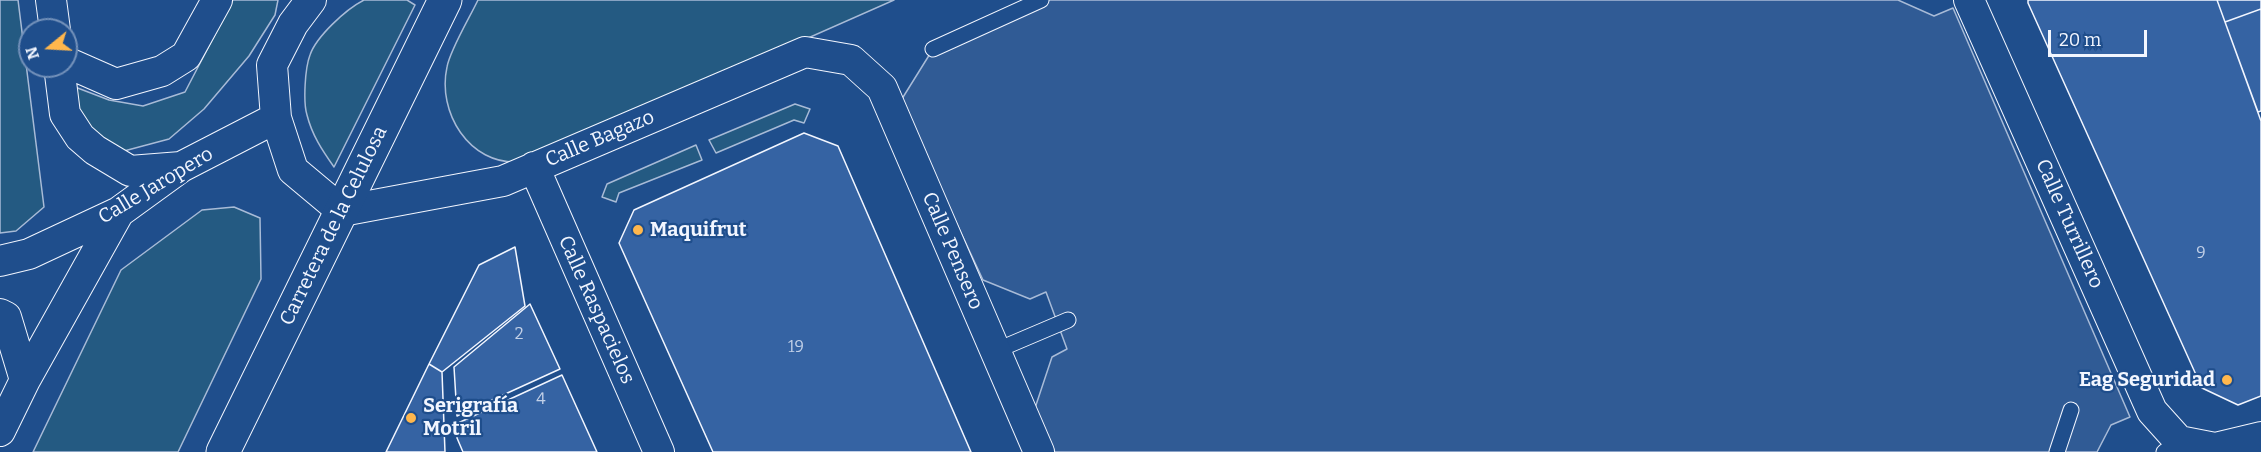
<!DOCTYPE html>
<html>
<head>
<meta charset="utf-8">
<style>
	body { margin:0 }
	#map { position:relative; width:2261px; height:452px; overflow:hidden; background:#1f4e8c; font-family:Bitter,serif }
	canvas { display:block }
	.north { position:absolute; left:18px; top:18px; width:60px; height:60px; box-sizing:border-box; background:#1f4e8c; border:2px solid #7391ba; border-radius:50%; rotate:252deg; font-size:16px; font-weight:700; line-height:24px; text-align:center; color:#f2f6ff }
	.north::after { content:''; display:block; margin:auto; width:21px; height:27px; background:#ffb74d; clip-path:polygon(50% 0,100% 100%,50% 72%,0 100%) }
	.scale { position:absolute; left:2048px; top:30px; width:99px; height:27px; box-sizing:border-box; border:3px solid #f2f6ff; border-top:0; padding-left:8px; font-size:18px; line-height:21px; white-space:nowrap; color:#f2f6ff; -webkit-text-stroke:4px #1f4e8c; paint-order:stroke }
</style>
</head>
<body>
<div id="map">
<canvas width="2261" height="452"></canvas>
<div class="north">N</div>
<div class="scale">20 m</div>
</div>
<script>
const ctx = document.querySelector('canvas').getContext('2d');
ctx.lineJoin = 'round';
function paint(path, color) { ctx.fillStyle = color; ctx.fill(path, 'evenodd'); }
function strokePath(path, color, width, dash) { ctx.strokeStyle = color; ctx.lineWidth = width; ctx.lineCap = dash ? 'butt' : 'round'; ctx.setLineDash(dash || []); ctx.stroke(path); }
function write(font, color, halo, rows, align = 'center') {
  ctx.font = font + ' Bitter,serif'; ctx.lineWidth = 4.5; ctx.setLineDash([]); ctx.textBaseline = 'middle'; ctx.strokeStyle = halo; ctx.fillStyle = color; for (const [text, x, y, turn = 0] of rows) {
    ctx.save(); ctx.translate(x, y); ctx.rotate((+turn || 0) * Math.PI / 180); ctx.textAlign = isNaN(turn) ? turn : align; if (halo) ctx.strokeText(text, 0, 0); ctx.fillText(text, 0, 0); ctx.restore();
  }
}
const green = new Path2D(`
	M 0,0 L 18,0 L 44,207 L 16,231 L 0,233 Z
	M 233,0 L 278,0 L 275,15 L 249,56 L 204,109 L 169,139 L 124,151 L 99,138 L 78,113 L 75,87 L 109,100 L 143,106 L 185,92 Z
	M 364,0 L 407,0 L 415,5 L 334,167 C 322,150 312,135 307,115 C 303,102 305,68 310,55 C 316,37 346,9 364,0 Z
	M 478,0 L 894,0 L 541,156 C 534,158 526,162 519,162 C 469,165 437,112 447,67 C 450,50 470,17 478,0 Z
	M 795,104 L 810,109 L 804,123 L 794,120 L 716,153 L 709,140 Z
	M 696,145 L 702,160 L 619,193 L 616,202 L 602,197 L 607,184 Z
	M 234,207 L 260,218 L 261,279 L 178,452 L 33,452 L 121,270 L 202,210 Z`);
const parking = new Path2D(`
	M 1041,0 L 1898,0 L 1934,16 L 1953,8 L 2130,417 L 2111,425 L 2097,452 L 1055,452 L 1035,408 L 1052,357 L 1067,349 L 1046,292 L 1030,299 L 983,280 L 900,102 L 933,49 Z`);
const building = new Path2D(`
	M 2028,0 L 2217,0 L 2261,121 L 2261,396 L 2238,405 L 2202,388 L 2028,3 Z
	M 2217,0 L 2261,0 L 2261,9 L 2225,22 Z
	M 2261,9 L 2261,111 L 2258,112 L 2225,22 Z
	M 804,133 L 838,146 L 971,452 L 713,452 L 619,243 L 634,210 Z
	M 515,247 L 525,306 L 442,372 L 429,364 L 479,265 Z
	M 530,304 L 560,369 L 457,416 L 454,367 Z
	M 429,364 L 442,372 L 445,452 L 386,452 Z
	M 562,375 L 597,452 L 463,452 L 457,438 L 456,424 Z`);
const lane = new Path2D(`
	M 933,49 L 1041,0
	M 995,351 L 1068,320
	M 2057,452 L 2071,410
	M 2164,452 L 2179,441`);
const street = new Path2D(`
	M 51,0 L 55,30
	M 311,0 L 293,24 L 272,65 L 276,118 L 293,170 L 342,211 L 503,181 L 805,52 L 851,60 L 882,88 L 1039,452
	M 1969,0 L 2152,411 L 2179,441 L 2215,448 L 2261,437
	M 66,62 L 116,84 L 162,71 L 186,56 L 217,0
	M 59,66 L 65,114 L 80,137 L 95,150 L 130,171 L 181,167
	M 534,167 L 659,452
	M 0,261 L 29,254 L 119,212 L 181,167 L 276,118
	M 0,314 L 6,317 L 25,380
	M 0,431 L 25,380 L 119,212`);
const highway = new Path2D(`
	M 223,452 L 445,0`);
const markers = [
	[638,230,6,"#ffb74d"],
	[2227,380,6,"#ffb74d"],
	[411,418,6,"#ffb74d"]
];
const numberNames = [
	["9",2201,254],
	["2",519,335],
	["19",796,348],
	["4",541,400]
];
const streetNames = [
	["Calle Bagazo",600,139,-23],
	["Calle Jaropero",156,186,-31],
	["Calle Turrillero",2069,224,66],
	["Carretera de la Celulosa",334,226,-64],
	["Calle Pensero",952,251,67],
	["Calle Raspacielos",596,310,66]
];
const poiNames = [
	["Maquifrut",650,230],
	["Eag Seguridad",2215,380,"right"],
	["Serigrafía",423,406],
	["Motril",423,429]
];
paint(green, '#245a82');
strokePath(green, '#a8bbd7', 1.5);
paint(parking, '#305b95');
strokePath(parking, '#a8bbd7', 1.5);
paint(building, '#3563a3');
strokePath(building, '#f2f6ff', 1.5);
strokePath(lane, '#f2f6ff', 17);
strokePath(street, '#f2f6ff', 32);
strokePath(highway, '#f2f6ff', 35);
strokePath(lane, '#1f4e8c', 15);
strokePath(street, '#1f4e8c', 30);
strokePath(highway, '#1f4e8c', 33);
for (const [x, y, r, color] of markers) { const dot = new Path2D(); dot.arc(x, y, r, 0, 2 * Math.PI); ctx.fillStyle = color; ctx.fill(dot); strokePath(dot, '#1f4e8c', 2); }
write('16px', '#c3d1e8', null, numberNames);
write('20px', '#f2f6ff', '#1f4e8c', streetNames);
write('bold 20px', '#f2f6ff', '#1f4e8c', poiNames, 'left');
</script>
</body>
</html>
